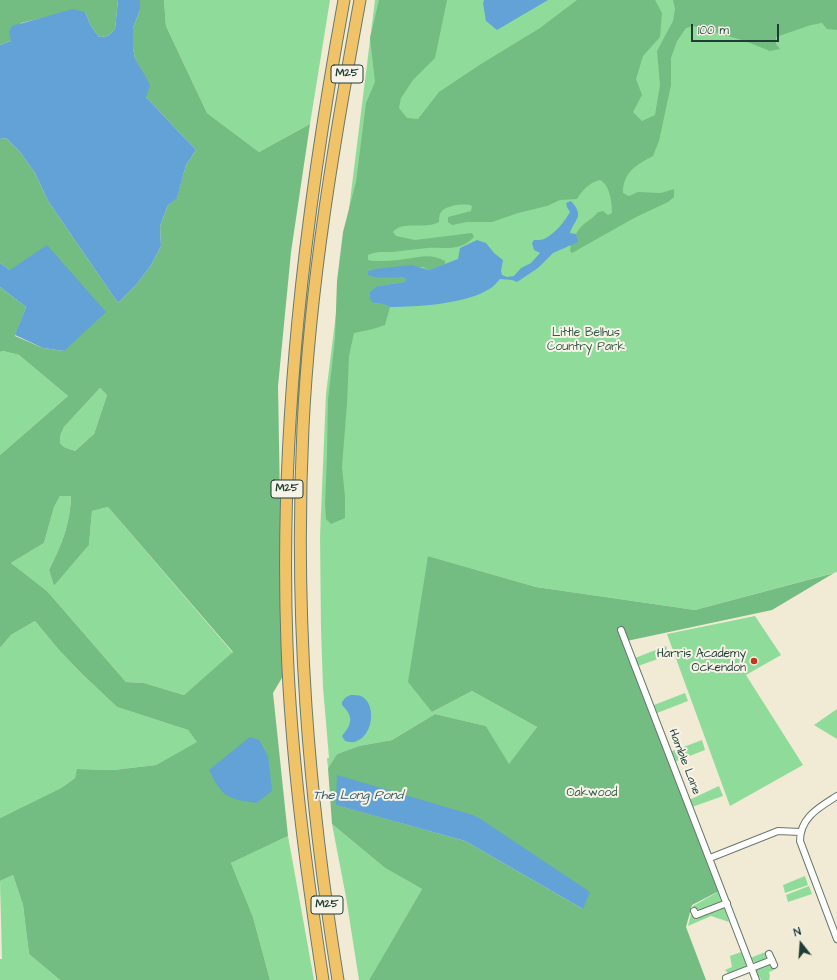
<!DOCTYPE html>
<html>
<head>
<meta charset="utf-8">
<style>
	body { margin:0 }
	#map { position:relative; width:837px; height:980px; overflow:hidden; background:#f1ead4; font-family:"Architects Daughter",sans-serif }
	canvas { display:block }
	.north { position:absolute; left:781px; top:924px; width:40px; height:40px; -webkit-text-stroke:3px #f7f3e8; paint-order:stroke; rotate:343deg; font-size:11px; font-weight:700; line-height:16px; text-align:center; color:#1f3d34 }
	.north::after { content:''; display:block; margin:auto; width:14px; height:18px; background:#1f3d34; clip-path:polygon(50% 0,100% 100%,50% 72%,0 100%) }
	.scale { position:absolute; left:691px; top:24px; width:88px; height:18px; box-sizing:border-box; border:2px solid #1f3d34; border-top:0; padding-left:5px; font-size:12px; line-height:14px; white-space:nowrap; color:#1f3d34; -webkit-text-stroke:3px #f7f3e8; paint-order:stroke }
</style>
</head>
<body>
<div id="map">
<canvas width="837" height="980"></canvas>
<div class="north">N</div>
<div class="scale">100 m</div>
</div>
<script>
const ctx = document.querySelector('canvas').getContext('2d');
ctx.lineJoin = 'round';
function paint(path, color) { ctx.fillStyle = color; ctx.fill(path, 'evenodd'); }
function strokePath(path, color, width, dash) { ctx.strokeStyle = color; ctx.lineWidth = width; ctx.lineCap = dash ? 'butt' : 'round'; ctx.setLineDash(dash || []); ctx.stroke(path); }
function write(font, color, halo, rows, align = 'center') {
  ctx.font = font + ' "Architects Daughter",sans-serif'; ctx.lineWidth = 4; ctx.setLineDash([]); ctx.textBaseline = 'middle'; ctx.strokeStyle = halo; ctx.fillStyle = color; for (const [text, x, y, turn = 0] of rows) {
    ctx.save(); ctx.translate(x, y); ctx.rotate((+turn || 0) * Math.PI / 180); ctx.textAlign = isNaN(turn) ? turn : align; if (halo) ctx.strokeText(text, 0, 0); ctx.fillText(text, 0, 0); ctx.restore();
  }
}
const green = new Path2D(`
	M 164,0 L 330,0 L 310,124 L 259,152 L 207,113 L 166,26 Z
	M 375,0 L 837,0 L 837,572 L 695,610 L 536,587 L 428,556 L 432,712 L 472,691 L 537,727 L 509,765 L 486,726 L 435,714 L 392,740 L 359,746 L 337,754 L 328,768 L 327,758 L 329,758 L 323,687 L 321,629 L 320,536 L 326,394 Z
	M 3,351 L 19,355 L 68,396 L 0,455 L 0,352 Z
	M 100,388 L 107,395 L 94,434 L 75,451 L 64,447 L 60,443 L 60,436 L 64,427 Z
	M 60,496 L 71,496 C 70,525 62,544 49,570 L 54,586 L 89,545 L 92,511 L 108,507 L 233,653 L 184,695 L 144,683 L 126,682 L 47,591 L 11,563 L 44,543 L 54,507 Z
	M 755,616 L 781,655 L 746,675 L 803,765 L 730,806 L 667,634 Z
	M 35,621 L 59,650 L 81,673 L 117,707 L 188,730 L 198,742 L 156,765 L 113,770 L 78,769 L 75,778 L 61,788 L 0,818 L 0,648 L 11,635 Z
	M 666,646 L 669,655 L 638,666 L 635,658 Z
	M 685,693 L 688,701 L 657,713 L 654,705 Z
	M 837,709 L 837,739 L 814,725 Z
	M 702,740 L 705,750 L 674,762 L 670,752 Z
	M 719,786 L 723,796 L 692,807 L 689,800 Z
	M 332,824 L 385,868 L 422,889 L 369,980 L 359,980 L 346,897 Z
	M 288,836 L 314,980 L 270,980 L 253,917 L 231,863 Z
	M 13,875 L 23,905 L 29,954 L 60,980 L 0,980 L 0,959 L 2,959 L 0,881 Z
	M 805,876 L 808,885 L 785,893 L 783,885 Z
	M 809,886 L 812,894 L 788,902 L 786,895 Z
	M 718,889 L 729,922 L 711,916 L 688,926 L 693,906 L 716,893 Z
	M 768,951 L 767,959 L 756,963 L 751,960 L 750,958 Z
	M 741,952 L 747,964 L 745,968 L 729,974 L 725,970 L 732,967 L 730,956 Z
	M 770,963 L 772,965 L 774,970 L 769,972 L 770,976 L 769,980 L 761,980 L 759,976 L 757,977 L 756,970 L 757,968 Z`);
const forest = new Path2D(`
	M 0,0 L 118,0 L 115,29 L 108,36 L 99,37 L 91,26 L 85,12 L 46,17 L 21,23 L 11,41 L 0,45 Z
	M 140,0 L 164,0 L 166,26 L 207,113 L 259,152 L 310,124 L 291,252 L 278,386 L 283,676 L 273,693 L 288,836 L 231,863 L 253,917 L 270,980 L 60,980 L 29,954 L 23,905 L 13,875 L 0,881 L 0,818 L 61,788 L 75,778 L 77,769 L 113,770 L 156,765 L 197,742 L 188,730 L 117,707 L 81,673 L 59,650 L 35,621 L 11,635 L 0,648 L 0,455 L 68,396 L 19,355 L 3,351 L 0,352 L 0,287 L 26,307 L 15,336 L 43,348 L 64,351 L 10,270 L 0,263 L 0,139 L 6,138 L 20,152 L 35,173 L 48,201 L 118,303 L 135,286 L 150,267 L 161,246 L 160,226 L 168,205 L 177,197 L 186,165 L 196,150 L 146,97 L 141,70 L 135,58 L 133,48 L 133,28 L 140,10 ZM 100,388 L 107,395 L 94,434 L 75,451 L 64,447 L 60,443 L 60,436 L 64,427 ZM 60,496 L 71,496 C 70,525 62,544 49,570 L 54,586 L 89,545 L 92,511 L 108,507 L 233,652 L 184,695 L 144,683 L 126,682 L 47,591 L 11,563 L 44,543 L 54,507 Z
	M 379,0 L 447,0 L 435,58 L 413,80 L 401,98 L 399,108 L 407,118 L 418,119 L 439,92 L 481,64 L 540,28 L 577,0 L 655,0 L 662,13 L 660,37 L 643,56 L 636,79 L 642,95 L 633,112 L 642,121 L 655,115 L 660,85 L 657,51 L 673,21 L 675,9 L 673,0 L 837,0 L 837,30 L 827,29 L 822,23 L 811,25 L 776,37 L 776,44 L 780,49 L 770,51 L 745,41 L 693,26 L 686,28 L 677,41 L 671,58 L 671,85 L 659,141 L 653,156 C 636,165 623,172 623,193 L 629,196 L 638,192 L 661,193 L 674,189 L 674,197 L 668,202 L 636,217 L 572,253 L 570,251 L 571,244 L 577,241 L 576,234 C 581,223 591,221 598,212 L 603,211 L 608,215 L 612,213 C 612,203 610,185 600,180 C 589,183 583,189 577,199 L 560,200 L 547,206 L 518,213 L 492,222 L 467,222 L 452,225 L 448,222 L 448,217 L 471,211 L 472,206 C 466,203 449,205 443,210 C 439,213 439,218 439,222 C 424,230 402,220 393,232 L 396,236 L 415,240 L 472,233 L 474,237 C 460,252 444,247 427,248 C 415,249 404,251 392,252 C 384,252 376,251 368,255 L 368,260 L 373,261 C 384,261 395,261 405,259 C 420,257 431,253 445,261 L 445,264 L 429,270 L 423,267 L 375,269 L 368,271 L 367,274 L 406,278 L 405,282 L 378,286 L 373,303 L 383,304 L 390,307 L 385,325 L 373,329 L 354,333 L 349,356 L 347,403 L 342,467 L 345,497 L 345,518 L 331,524 L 326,519 L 325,504 L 327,455 L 328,400 L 335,339 L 337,281 L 343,232 L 356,182 L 366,103 L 375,82 L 370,38 Z
	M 428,556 L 536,587 L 695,610 L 834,573 L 772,610 L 622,642 L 719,891 L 692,905 L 686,927 L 706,980 L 369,980 L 422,889 L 385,868 L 332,824 L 328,768 L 337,754 L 359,746 L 392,740 L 435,714 L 486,726 L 509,764 L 537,727 L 472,691 L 432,712 L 408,682 ZM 337,805 L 476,816 L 583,909 L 465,841 Z`);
const water = new Path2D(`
	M 118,0 L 140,0 L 140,10 L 133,28 L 133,48 L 135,58 L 150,85 L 146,97 L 196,150 L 186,165 L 177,198 L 168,205 L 160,226 L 161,246 L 150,267 L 135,286 L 118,303 L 48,201 L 35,173 L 20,152 L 6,138 L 0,139 L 0,45 L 11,41 L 9,32 L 12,26 L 73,9 L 85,12 L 91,26 L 99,37 L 108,36 L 115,29 Z
	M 484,0 L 548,0 L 497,30 L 486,21 L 483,3 Z
	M 571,201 C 585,217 575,218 570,233 L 576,234 L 578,242 L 553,253 L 538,268 L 517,282 L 512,280 L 500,279 C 497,282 494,286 491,288 C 467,304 418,307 390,307 L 383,304 L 373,303 L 370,298 L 370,292 L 378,286 L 405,282 L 406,278 C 395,276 375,280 367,274 L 368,271 L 375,269 L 412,265 L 429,270 L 458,259 L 460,248 L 477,240 L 486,243 L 494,253 L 503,260 L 501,271 L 502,275 L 507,277 L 514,276 L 521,268 L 531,263 L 540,253 L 534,250 L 532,243 L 534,240 C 538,240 542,240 544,239 C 554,235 565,221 570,212 L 567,207 L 566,203 Z
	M 47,245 L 106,312 L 64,351 L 43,348 L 15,335 L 26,307 L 0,287 L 0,263 L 10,270 Z
	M 351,695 C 355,695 358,695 361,696 C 377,704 373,735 357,741 C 353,743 349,742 345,741 L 342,736 C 352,724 354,717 342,705 L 342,702 L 346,697 Z
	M 250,737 L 259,740 L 268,756 L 272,791 L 256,803 C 226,798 223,798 209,770 Z
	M 337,775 L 476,816 L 590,892 L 583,909 L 465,841 L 336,805 Z`);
const street = new Path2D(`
	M 621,630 L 756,980
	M 837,796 C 820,807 800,817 800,841 L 837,939
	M 710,858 L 778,831 L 800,832
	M 694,911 L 696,915 L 727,903
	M 769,954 L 774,965
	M 726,978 L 772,960`);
const highway = new Path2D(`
	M 323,980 C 306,869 291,757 287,645 C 279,428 305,213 344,0
	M 338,980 C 308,795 294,615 303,427 C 310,283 334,142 360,0`);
const markers = [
	[754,661,4,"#c8321e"]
];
const shields = [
	[347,74,32],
	[287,489,32],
	[327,905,32]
];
const shieldNames = [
	["M25",347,74],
	["M25",287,489],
	["M25",327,905]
];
const parkNames = [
	["Little Belhus",586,333],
	["Country Park",586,347],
	["Oakwood",592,793]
];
const poiNames = [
	["Harris Academy",746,654],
	["Ockendon",746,668]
];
const streetNames = [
	["Hamble Lane",684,762,69]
];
const waterNames = [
	["The Long Pond",358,796]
];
paint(green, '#8fdc9a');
paint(forest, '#73bc82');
paint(water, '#63a2d6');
strokePath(street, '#687a6c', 8);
strokePath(highway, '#687a6c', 13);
strokePath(street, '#fff', 6);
strokePath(highway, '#f1c369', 11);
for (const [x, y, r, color] of markers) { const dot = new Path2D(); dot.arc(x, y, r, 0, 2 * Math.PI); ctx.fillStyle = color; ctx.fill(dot); strokePath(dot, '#f7f3e8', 1.5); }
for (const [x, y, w] of shields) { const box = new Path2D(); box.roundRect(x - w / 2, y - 9, w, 18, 3); ctx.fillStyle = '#f7f3e8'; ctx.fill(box); strokePath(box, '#1f3d34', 1); }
write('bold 11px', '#1f3d34', null, shieldNames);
write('12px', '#355d48', '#f7f3e8', parkNames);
write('12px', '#1f3d34', '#f7f3e8', poiNames, 'right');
write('12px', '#1f3d34', '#f7f3e8', streetNames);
write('italic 13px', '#335b65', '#f7f3e8', waterNames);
</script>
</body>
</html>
